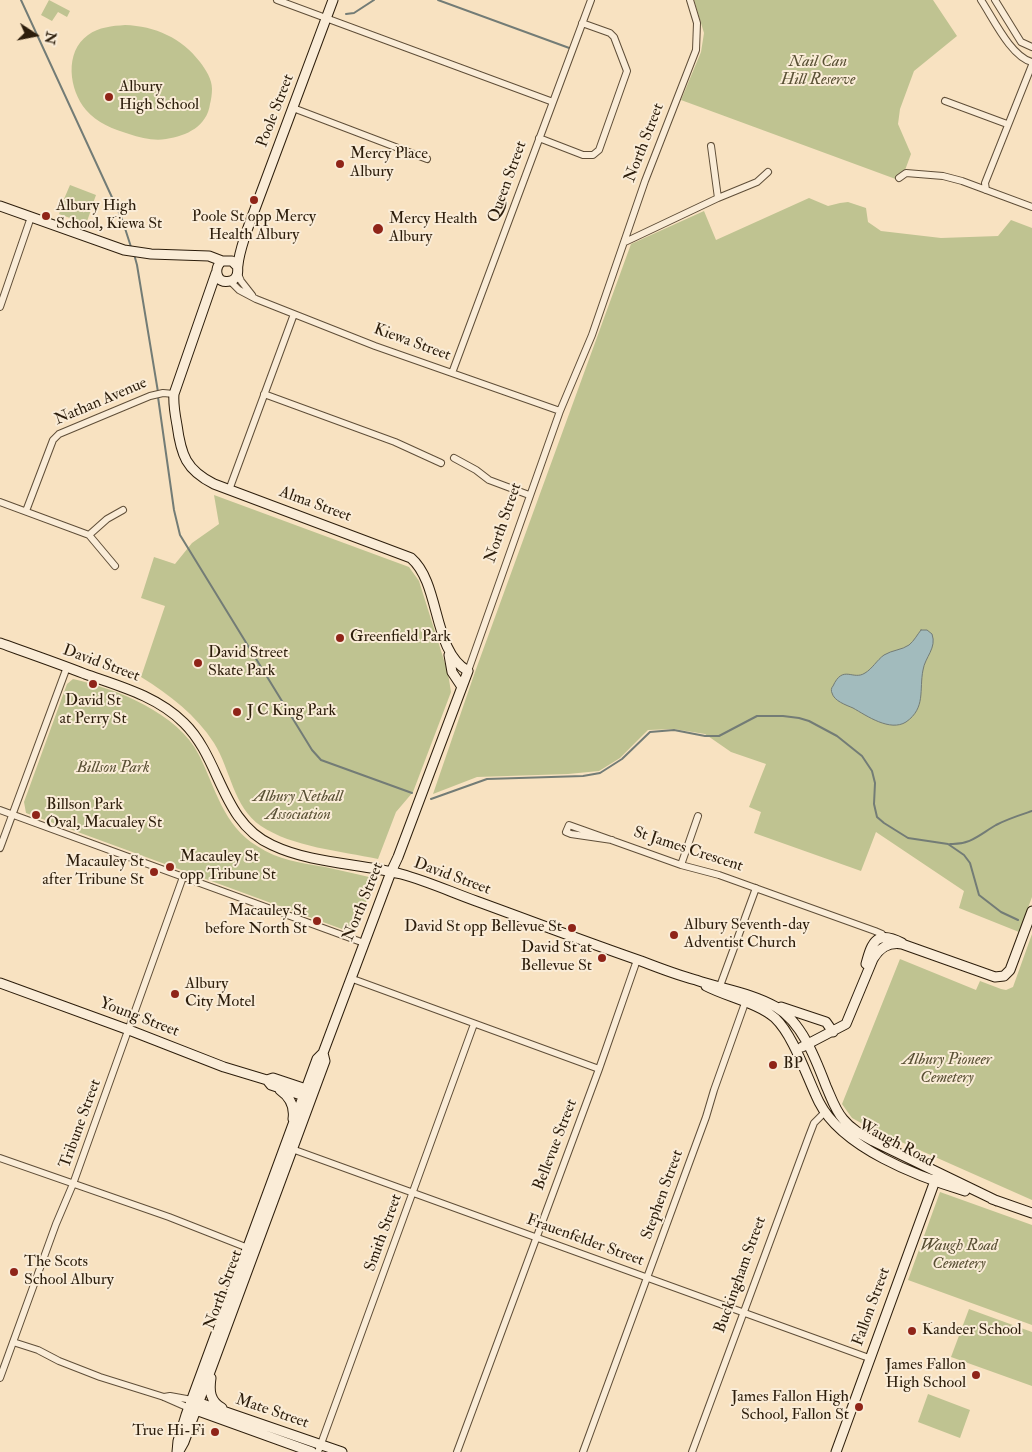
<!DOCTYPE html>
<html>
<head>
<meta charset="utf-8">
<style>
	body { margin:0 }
	#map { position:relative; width:1032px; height:1452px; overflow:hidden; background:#f8e2c1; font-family:"IM FELL Double Pica",serif }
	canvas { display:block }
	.north { position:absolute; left:10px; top:10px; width:50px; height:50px; -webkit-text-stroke:4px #faecd7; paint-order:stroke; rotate:101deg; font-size:14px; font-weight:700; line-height:20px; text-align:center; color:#2c1d0b }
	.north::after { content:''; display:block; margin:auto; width:18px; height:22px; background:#2c1d0b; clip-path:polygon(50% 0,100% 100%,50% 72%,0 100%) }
</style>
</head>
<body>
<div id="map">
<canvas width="1032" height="1452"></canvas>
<div class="north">N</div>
</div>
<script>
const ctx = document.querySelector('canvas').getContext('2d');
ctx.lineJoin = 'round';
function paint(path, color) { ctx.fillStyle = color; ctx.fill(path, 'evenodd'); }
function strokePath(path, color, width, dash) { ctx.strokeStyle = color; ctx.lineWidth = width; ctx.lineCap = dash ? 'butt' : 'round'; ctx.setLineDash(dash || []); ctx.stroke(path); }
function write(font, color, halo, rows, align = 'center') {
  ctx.font = font + ' "IM FELL Double Pica",serif'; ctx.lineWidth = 4; ctx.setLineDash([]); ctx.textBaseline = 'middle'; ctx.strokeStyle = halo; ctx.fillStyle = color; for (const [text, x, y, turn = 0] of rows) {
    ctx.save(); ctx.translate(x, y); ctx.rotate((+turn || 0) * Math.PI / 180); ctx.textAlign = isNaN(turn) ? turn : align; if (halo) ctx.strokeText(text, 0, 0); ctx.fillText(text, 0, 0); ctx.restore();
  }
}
const green = new Path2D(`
	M 49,0 L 70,11 L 67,17 L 58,12 L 52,21 L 41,15 Z
	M 694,0 L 933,0 L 957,36 L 914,71 L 900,109 L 898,124 L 911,154 L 901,181 L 681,100 L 701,52 L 704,33 Z
	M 125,25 C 155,26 182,38 200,62 C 206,70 212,79 212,89 C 212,94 211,100 210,104 C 207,126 187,136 166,139 C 154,141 141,138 129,134 C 113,129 97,123 86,110 C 69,90 64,52 88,35 C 99,27 112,26 125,25 Z
	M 70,185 L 96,195 L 91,209 L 64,199 Z
	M 809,198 L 828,206 L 840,203 L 848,202 L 866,208 L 868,222 L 881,231 L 941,238 L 998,236 L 1011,220 L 1032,228 L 1032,897 L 1019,932 L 959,908 L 964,891 L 876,832 L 861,871 L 754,833 L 761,812 L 749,807 L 766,764 L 731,752 L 705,734 L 674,729 L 648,730 L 620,758 L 599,771 L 568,774 L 477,777 L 433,794 L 475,672 L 631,244 L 704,211 L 716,240 Z
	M 64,200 L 91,210 L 86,224 L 59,214 Z
	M 214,495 L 409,567 L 419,581 L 448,673 L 451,692 L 413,792 L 396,812 L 378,859 C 341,851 292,847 261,826 C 233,807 231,770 214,743 C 196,715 170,695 141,677 L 165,606 L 141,598 L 154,557 L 175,564 L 192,543 L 219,524 Z
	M 73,679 C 117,689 178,713 199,755 C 216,789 223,825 257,846 C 278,860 301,863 325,867 C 340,870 355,874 369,877 L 373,884 L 356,928 L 350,932 L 26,813 L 24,802 L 67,684 Z
	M 1032,934 L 1032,1200 L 872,1129 L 852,1118 L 842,1104 L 900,959 L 976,990 L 980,981 L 1001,989 L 1006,990 L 1013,987 Z
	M 940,1192 L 1032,1225 L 1032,1325 L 908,1280 Z
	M 969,1309 L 1032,1332 L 1032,1386 L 951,1357 Z
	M 928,1394 L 970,1410 L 960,1438 L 918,1422 Z`);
const water = new Path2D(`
	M 921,630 L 927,630 L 932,634 C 937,648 925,657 923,670 C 919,690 926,708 906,722 C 890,732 867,716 853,708 C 846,705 834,701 832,693 C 831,691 831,688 833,686 C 843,664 853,681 865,673 C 872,669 877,660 884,655 C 892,650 902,650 909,645 C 914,641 917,635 921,630 Z`);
const stream = new Path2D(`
	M 21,0 L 122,219 L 131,247
	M 438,0 L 572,49
	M 346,14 L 354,13 L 374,0
	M 134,254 L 137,265 L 158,392
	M 158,397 L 174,510 L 180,535 L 312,750 L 321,760 L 412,793
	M 431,799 L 487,779 L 583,776 L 600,773 L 622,759 L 650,732 L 674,730 L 705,736 L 719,736 L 757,716 L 783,716 L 799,718 L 809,721 L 837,736 L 862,756 L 872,771 L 875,783 L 874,804 L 877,817 L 884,823 L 908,838 L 948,844 L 964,855 L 970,863 L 979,895 L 1001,912 L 1018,920
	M 950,844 C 970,845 979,835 996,825 C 1007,819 1020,815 1032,811`);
const street = new Path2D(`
	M 277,0 L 553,102
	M 981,0 C 993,18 1011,57 1032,62
	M 995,0 L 1021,42 L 1032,47
	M 945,101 L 1007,124
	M 293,108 L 427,159
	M 539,138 L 583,155 L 593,155 L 599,150 L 627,71 L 614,37 L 610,33 L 582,23
	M 711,146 L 718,198
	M 899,178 L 906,173 L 943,176 L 962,181 L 1032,207
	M 986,190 L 985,183 L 1032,65
	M 625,242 L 718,198 L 757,182 L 768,172
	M 238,274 L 241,281 L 252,295
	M 230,281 L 239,290 L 256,299 L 375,346 L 560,411
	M 0,307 L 31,217
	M 452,373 L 591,0
	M 264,394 L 395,442 L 441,463
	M 454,458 L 476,470 L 489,480 L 529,495
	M 229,490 L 294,314
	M 0,502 L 89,535 L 107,519 L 123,510
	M 26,511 L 53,440 L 59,434 L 150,396 L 163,393 L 174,394
	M 89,535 L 115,566
	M 468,671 L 560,411 L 592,335 L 645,181 L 696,50 L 697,23 L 690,0
	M 0,810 L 364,943
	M 612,840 L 571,834 L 566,832 L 569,825 L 681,865 L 719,875 L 875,931 L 882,934 L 885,940
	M 0,848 L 67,667
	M 681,865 L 698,816
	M 350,978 L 599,1069
	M 720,986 L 756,888
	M 292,1149 L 869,1358
	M 0,1158 L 169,1217 L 248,1248
	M 13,1342 L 38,1350 L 59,1361 L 100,1377 L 164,1397 L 189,1408
	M 0,1378 L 56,1224 L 73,1184 L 183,877
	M 164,1397 L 170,1396 L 192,1400
	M 318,1452 L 474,1024
	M 457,1452 L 599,1069 L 637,960
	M 583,1452 L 706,1117 L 714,1090 L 745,1003
	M 692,1452 L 809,1136 L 814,1123 L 825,1112`);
const secondary = new Path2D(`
	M 0,206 L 124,250 L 151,254 L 209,256 L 222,261
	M 237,266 L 232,261 L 222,261 C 213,268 216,285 230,281 C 232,281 235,279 236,277 C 239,273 237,269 238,265 C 239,254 243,243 246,233 L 333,0
	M 0,643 C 28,653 57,663 85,674 C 119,686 157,696 184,723 C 221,759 221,822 272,845 C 312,864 359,863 401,874 C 427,881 451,892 476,901 C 531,921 586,942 641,961 C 659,968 677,975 696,980 C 722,989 752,993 776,1007 C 802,1022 816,1060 826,1086 C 831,1097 835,1110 843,1119 C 851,1129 862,1135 873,1141 L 997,1201
	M 449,655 L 452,672 L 462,687
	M 866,964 C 872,941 877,930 902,943
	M 0,983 L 129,1030 L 224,1067 L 267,1080 L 271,1085 L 304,1096 L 309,1095
	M 706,986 C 727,997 758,1003 775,1018 C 794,1036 807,1078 819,1102 C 842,1148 919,1177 965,1191
	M 781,1007 L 826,1022 L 833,1032
	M 802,1047 L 846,1024 L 873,959 C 880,947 889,942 902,944 L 995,977 L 1004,976 L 1010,970 L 1032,911
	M 267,1080 L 273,1078 L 306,1089 L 310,1093
	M 280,1090 C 290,1097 295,1106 293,1119
	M 992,1199 L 1032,1213
	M 211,1378 C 209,1391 210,1401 222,1408
	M 194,1401 L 342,1452
	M 193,1409 L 312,1452
	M 179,1451 L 184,1442 L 325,1061 L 323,1053
	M 177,1452 L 178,1441 L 186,1415 L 317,1059 L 323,1053 L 391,872 L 398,857 L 468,671 C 432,651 441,584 411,558 L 214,484 C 186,470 181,455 177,425 C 175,414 173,404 174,394 L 216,273
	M 836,1452 L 936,1178`);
const markers = [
	[109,97,5,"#8f2418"],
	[340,164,5,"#8f2418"],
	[254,200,5,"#8f2418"],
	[46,216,5,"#8f2418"],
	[378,229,6,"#8f2418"],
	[340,638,5,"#8f2418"],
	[198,663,5,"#8f2418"],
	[93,684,5,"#8f2418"],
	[237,712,5,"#8f2418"],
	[36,815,5,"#8f2418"],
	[170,867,5,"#8f2418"],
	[154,872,5,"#8f2418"],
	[317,921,5,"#8f2418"],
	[572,928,5,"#8f2418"],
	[674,935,5,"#8f2418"],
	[602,958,5,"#8f2418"],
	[175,994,5,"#8f2418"],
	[773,1065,5,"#8f2418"],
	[14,1272,5,"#8f2418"],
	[912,1331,5,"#8f2418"],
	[976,1375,5,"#8f2418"],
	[859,1407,5,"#8f2418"],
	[215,1432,5,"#8f2418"]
];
const parkNames = [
	["Nail Can",818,63],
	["Hill Reserve",818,81],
	["Billson Park",113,769],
	["Albury Netball",298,798],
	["Association",298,816],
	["Albury Pioneer",947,1061],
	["Cemetery",947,1079],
	["Waugh Road",959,1247],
	["Cemetery",959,1265]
];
const poiNames = [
	["Albury",119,88],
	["High School",119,106],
	["Mercy Place",350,155],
	["Albury",350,173],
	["Albury High",56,207],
	["School, Kiewa St",56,225],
	["Poole St opp Mercy",254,218,"center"],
	["Health Albury",254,236,"center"],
	["Mercy Health",389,220],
	["Albury",389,238],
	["Greenfield Park",350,638],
	["David Street",208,654],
	["Skate Park",208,672],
	["David St",93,702,"center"],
	["at Perry St",93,720,"center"],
	["J C King Park",247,712],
	["Billson Park",46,806],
	["Oval, Macualey St",46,824],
	["Macauley St",180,858],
	["opp Tribune St",180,876],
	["Macauley St",144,863,"right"],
	["after Tribune St",144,881,"right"],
	["Macauley St",307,912,"right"],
	["before North St",307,930,"right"],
	["Albury Seventh-day",684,926],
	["Adventist Church",684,944],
	["David St opp Bellevue St",562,928,"right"],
	["David St at",592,949,"right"],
	["Bellevue St",592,967,"right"],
	["Albury",185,985],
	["City Motel",185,1003],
	["BP",783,1065],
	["The Scots",24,1263],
	["School Albury",24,1281],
	["Kandeer School",922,1331],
	["James Fallon",966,1366,"right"],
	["High School",966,1384,"right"],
	["James Fallon High",849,1398,"right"],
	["School, Fallon St",849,1416,"right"],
	["True Hi-Fi",205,1432,"right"]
];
const streetNames = [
	["Poole Street",276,111,-69],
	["North Street",645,143,-69],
	["Queen Street",508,182,-70],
	["Kiewa Street",412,343,20],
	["Nathan Avenue",101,402,-23],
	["Alma Street",315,505,20],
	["North Street",504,523,-71],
	["David Street",101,664,20],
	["St James Crescent",688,850,18],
	["David Street",452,877,20],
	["North Street",364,902,-68],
	["Young Street",139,1018,21],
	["Tribune Street",81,1124,-70],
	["Waugh Road",896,1144,28],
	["Bellevue Street",556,1145,-69],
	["Stephen Street",663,1195,-70],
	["Smith Street",384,1233,-70],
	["Frauenfelder Street",585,1241,20],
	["Buckingham Street",741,1275,-70],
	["North Street",224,1290,-70],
	["Fallon Street",872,1307,-70],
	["Mate Street",272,1412,19]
];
paint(green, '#bfc391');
paint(water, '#a2bbbd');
strokePath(water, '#737c76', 1);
strokePath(stream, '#737c76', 2);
strokePath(street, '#5f4e38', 8);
strokePath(secondary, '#2c1d0b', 11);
strokePath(street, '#faecd7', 6);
strokePath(secondary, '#faecd7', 9);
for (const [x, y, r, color] of markers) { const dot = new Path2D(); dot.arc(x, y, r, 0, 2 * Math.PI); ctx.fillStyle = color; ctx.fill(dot); strokePath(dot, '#faecd7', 2); }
write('italic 16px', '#584f33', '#faecd7', parkNames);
write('16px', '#2c1d0b', '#faecd7', poiNames, 'left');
write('16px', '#2c1d0b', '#faecd7', streetNames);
</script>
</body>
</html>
